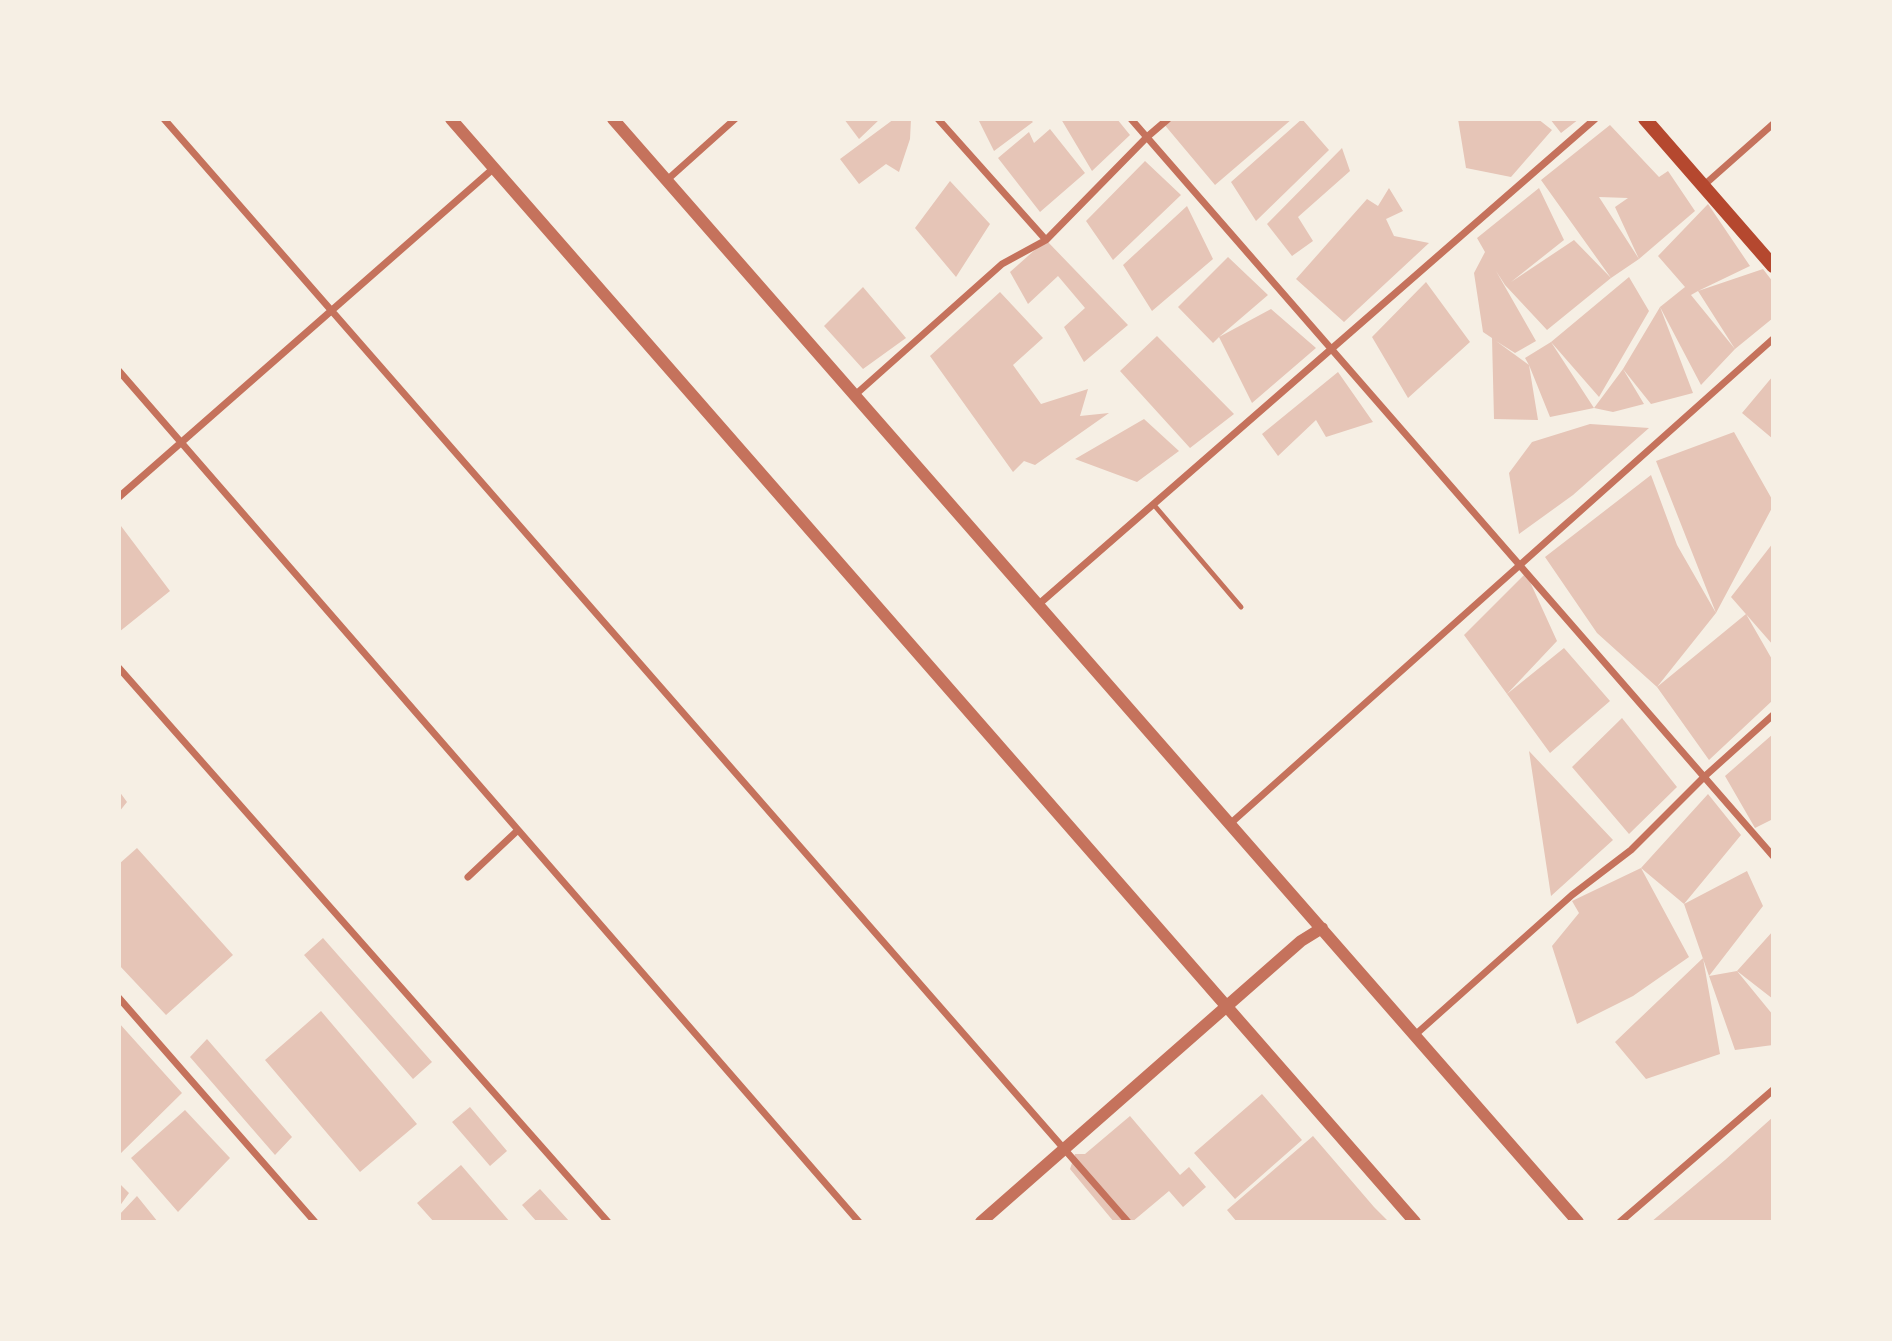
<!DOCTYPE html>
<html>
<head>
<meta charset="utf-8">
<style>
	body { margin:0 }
	#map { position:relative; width:1892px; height:1341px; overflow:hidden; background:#f6efe4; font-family:"Titillium Web",sans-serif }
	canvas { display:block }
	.frame { position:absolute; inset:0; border:121px solid #f6efe4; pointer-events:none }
</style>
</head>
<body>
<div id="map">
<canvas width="1892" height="1341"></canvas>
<div class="frame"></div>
</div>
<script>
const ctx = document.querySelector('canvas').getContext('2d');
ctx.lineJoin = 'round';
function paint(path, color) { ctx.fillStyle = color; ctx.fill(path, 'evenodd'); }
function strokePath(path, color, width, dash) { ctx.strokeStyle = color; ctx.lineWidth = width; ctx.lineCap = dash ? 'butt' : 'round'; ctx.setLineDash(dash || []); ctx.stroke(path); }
const building = new Path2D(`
	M 844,119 L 880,119 L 859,139 Z
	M 894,119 L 911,119 L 910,139 L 899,172 L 886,164 L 859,184 L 840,159 Z
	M 978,119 L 1030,119 L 1033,122 L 994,151 Z
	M 1061,119 L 1117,119 L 1130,135 L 1092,171 Z
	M 1170,119 L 1292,119 L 1215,185 L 1163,123 Z
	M 1302,119 L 1329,150 L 1256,221 L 1231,182 Z
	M 1458,119 L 1538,119 L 1552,130 L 1511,177 L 1466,168 Z
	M 1550,119 L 1579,119 L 1561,133 Z
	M 1610,125 L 1659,177 L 1668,171 L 1695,211 L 1639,259 L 1615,207 L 1628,198 L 1599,197 L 1639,259 L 1611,278 L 1547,330 L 1505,285 L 1496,271 L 1536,341 L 1515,353 L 1496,341 L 1529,365 L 1525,358 L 1551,342 L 1594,408 L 1550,417 L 1529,365 L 1538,420 L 1494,419 L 1492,338 L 1483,332 L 1474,273 L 1485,252 L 1477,238 L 1539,188 L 1564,240 L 1511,282 L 1574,240 L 1611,278 L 1541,180 Z
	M 1050,129 L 1085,173 L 1040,212 L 998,158 L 1029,132 L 1034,143 Z
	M 1342,148 L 1350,171 L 1298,217 L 1313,241 L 1292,256 L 1267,224 Z
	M 1145,161 L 1181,195 L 1113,260 L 1086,221 Z
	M 950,181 L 990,224 L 956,277 L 915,228 Z
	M 1389,188 L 1403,211 L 1386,219 L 1394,236 L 1429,243 L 1344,322 L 1296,279 L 1367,199 L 1378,206 Z
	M 1708,204 L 1750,266 L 1698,291 L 1763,269 L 1773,282 L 1773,318 L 1735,349 L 1701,385 L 1660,307 L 1693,393 L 1651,404 L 1623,369 L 1660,307 L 1685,287 L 1658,256 ZM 1698,291 L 1735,349 L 1691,295 Z
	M 1187,206 L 1213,259 L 1152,311 L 1123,265 Z
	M 1046,240 L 1128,325 L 1084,362 L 1064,327 L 1085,308 L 1058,276 L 1028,304 L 1010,272 Z
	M 1228,257 L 1268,295 L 1219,337 L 1271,309 L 1316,348 L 1252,403 L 1219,337 L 1213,343 L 1178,307 Z
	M 1629,277 L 1649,311 L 1599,397 L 1551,342 Z
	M 1426,282 L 1470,342 L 1408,398 L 1372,337 Z
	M 863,287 L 906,338 L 863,369 L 824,326 Z
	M 1000,292 L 1043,338 L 1013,365 L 1041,404 L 1088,389 L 1080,416 L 1109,413 L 1035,465 L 1024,461 L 1013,472 L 930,356 Z
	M 1157,336 L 1234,414 L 1190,448 L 1120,371 Z
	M 1623,369 L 1644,404 L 1613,412 L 1594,408 Z
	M 1338,372 L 1373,422 L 1326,437 L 1316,420 L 1278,456 L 1262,434 Z
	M 1773,376 L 1773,439 L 1742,413 Z
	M 1144,419 L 1179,451 L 1137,482 L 1075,459 Z
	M 1590,424 L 1649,428 L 1573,495 L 1519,534 L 1509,473 L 1532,442 Z
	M 1734,432 L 1773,501 L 1773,506 L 1716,613 L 1656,461 Z
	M 1651,475 L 1677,545 L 1716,613 L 1657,687 L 1746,614 L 1773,661 L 1773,700 L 1709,760 L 1657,687 L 1597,633 L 1545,557 Z
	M 121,526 L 170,591 L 119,632 L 119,528 Z
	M 1773,543 L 1773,645 L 1731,597 Z
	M 1526,573 L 1557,641 L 1507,694 L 1464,635 Z
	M 1564,648 L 1610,701 L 1550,753 L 1507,694 Z
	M 1622,718 L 1677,787 L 1629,834 L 1572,767 Z
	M 1773,734 L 1773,819 L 1755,828 L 1725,776 Z
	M 1529,751 L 1613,840 L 1551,896 Z
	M 119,791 L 127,802 L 119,812 Z
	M 1708,794 L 1741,835 L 1684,904 L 1747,871 L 1763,906 L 1709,976 L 1684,904 L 1641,868 L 1689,957 L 1633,996 L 1577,1024 L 1552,946 L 1579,913 L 1572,901 L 1641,868 Z
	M 137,848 L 233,955 L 166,1015 L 119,965 L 119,864 Z
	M 1773,931 L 1773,999 L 1737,971 Z
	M 323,938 L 432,1062 L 413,1079 L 304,955 Z
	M 1703,958 L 1720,1054 L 1646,1079 L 1615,1042 Z
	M 1737,971 L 1773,1015 L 1773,1045 L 1735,1050 L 1709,976 Z
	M 321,1011 L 417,1124 L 360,1172 L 265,1060 Z
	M 119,1023 L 182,1093 L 119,1155 Z
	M 207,1039 L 292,1137 L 275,1155 L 190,1057 Z
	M 1262,1094 L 1302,1140 L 1235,1199 L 1194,1153 Z
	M 470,1107 L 507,1151 L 490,1166 L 452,1122 Z
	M 185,1110 L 230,1158 L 178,1212 L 131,1158 Z
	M 1130,1116 L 1180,1175 L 1189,1167 L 1206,1187 L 1183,1207 L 1169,1191 L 1132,1222 L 1114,1222 L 1070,1169 L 1075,1154 L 1085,1154 Z
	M 1773,1117 L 1773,1222 L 1651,1222 L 1725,1160 Z
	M 1313,1136 L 1374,1207 L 1389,1222 L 1237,1222 L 1227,1210 Z
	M 461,1165 L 510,1222 L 434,1222 L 417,1203 Z
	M 119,1183 L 129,1193 L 119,1207 Z
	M 540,1189 L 570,1222 L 537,1222 L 522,1205 Z
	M 137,1196 L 158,1222 L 119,1222 L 119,1215 Z`);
const service = new Path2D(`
	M 1154,505 L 1241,607`);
const minor = new Path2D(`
	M 164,119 L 1128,1222
	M 938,119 L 1046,240
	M 1131,119 L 1773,856
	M 667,180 L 735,119
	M 1703,186 L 1773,124
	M 119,371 L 859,1222
	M 855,395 L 1002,264 L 1046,240 L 1147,137 L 1168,119
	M 119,497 L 494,168
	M 1039,604 L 1595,119
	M 119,668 L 608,1222
	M 1231,823 L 1773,339
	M 468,877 L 518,830
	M 119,998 L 315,1222
	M 1415,1035 L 1572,895 L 1631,850 L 1704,777 L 1773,715
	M 1620,1222 L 1773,1090`);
const tertiary = new Path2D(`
	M 451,119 L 1415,1222
	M 613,119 L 1578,1222
	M 981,1222 L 1301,941 L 1322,928`);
const secondary = new Path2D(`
	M 1645,119 L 1773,266`);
paint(building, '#e6c5b7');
strokePath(service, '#c5725c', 5);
strokePath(minor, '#c5725c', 7);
strokePath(tertiary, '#c5725c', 12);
strokePath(secondary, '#b5482f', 14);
</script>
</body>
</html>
